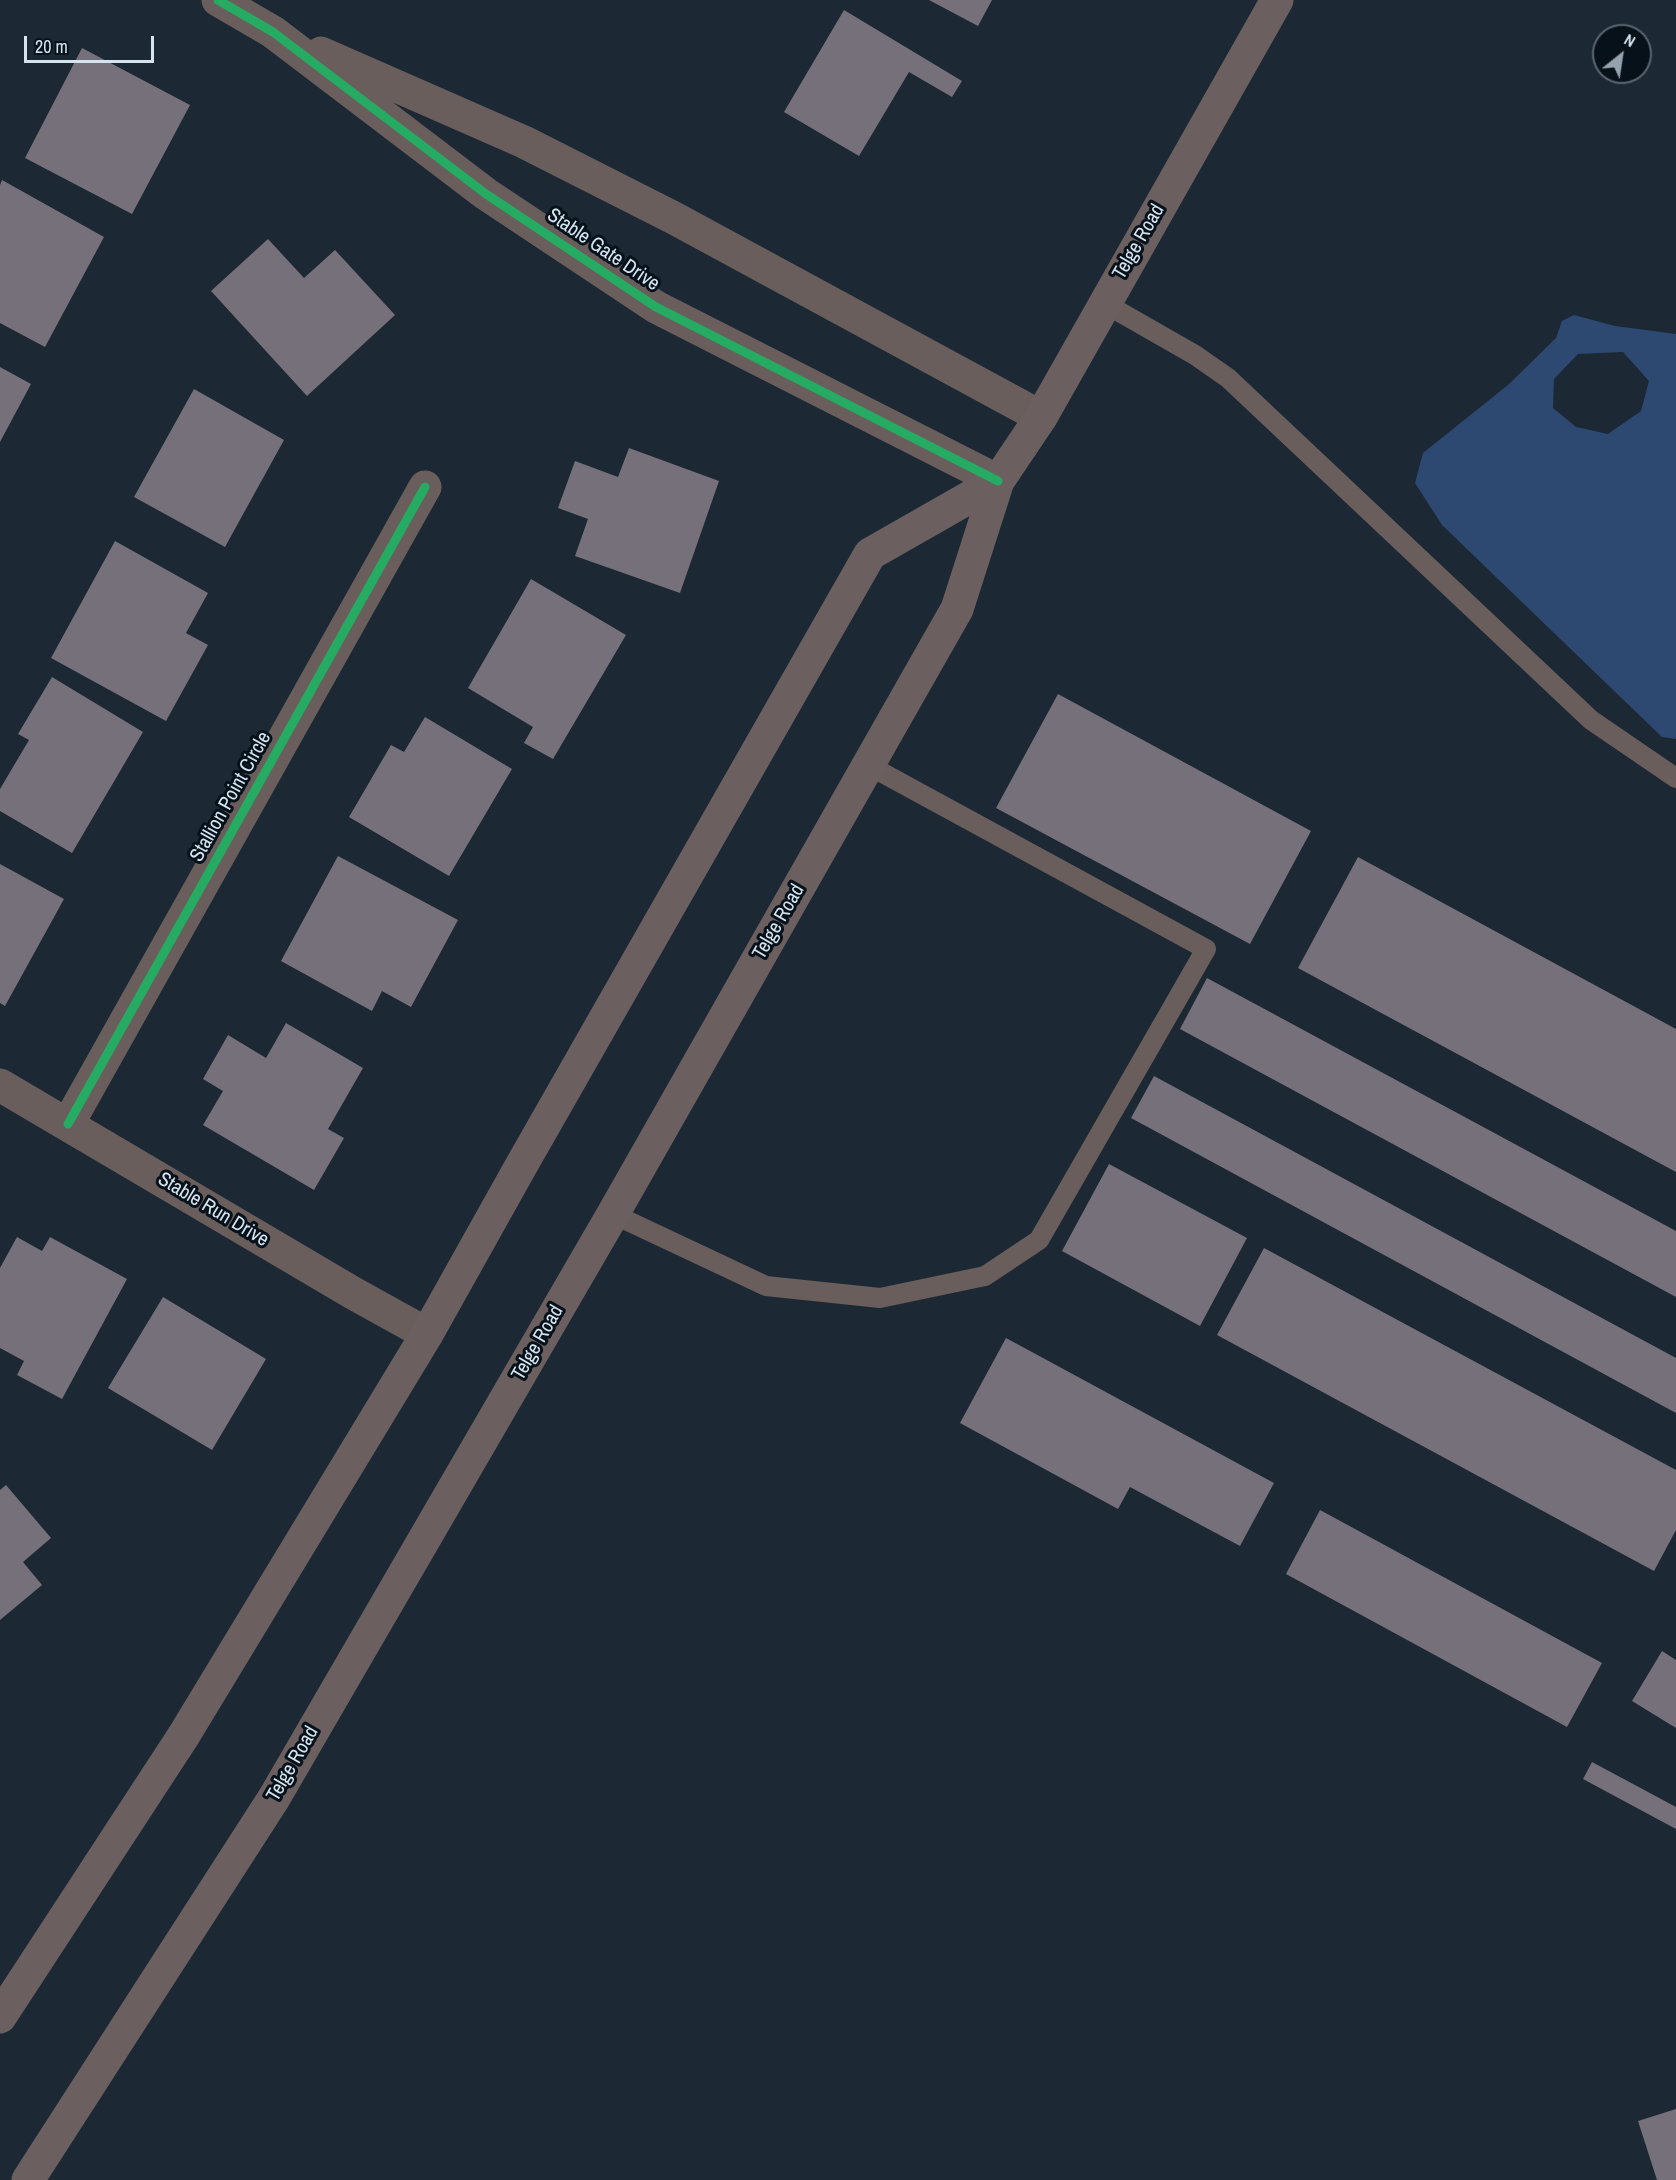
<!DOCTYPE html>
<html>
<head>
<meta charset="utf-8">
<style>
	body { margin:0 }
	#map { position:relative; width:1676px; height:2180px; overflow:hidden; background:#1c2934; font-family:"Archivo Narrow",sans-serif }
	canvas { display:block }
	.north { position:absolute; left:1592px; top:24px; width:60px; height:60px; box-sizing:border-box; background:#07111a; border:2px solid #596570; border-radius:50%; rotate:30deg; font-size:16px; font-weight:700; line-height:24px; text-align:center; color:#d5e4f1 }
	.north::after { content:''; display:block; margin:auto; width:21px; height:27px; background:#94a3af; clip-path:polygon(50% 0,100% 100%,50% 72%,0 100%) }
	.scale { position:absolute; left:24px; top:36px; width:130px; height:27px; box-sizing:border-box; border:3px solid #d5e4f1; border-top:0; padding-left:8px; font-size:18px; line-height:21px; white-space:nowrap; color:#d5e4f1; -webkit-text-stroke:4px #07111a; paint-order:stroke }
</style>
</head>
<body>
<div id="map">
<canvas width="1676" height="2180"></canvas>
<div class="north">N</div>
<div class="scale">20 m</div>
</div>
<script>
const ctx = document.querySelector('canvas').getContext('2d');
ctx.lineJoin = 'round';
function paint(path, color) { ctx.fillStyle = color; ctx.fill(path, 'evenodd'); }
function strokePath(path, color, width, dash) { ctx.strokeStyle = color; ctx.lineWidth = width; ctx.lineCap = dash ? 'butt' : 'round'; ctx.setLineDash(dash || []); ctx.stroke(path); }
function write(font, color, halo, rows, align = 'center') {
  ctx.font = font + ' "Archivo Narrow",sans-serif'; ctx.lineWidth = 6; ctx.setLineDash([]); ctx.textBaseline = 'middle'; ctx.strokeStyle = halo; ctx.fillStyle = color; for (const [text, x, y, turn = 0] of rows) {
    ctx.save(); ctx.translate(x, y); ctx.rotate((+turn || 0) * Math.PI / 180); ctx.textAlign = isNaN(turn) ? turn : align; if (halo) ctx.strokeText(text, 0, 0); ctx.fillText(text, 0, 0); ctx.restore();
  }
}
const water = new Path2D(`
	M 1574,315 L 1615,326 L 1676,334 L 1676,739 L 1662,737 L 1442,525 L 1415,483 L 1423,453 L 1508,385 L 1556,338 L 1562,321 ZM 1623,352 L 1649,381 L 1641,411 L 1608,434 L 1576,427 L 1553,408 L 1554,379 L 1578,354 Z`);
const building = new Path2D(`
	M 929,0 L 992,0 L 978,26 Z
	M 844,10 L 962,81 L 952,97 L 909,72 L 859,156 L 784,112 Z
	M 82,48 L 190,105 L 132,214 L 25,158 Z
	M 2,180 L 104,237 L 45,347 L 0,323 L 0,185 Z
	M 268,239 L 304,278 L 335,250 L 395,315 L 307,396 L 211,291 Z
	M 0,367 L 31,384 L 0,442 Z
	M 194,389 L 284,440 L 225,547 L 134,497 Z
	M 629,448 L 719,481 L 680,593 L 575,556 L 588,519 L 558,508 L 575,461 L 618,477 Z
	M 115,541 L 208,593 L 186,633 L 208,645 L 166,721 L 51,658 Z
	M 531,579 L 626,635 L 553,759 L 524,743 L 533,727 L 468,688 Z
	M 52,677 L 143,732 L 72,853 L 0,811 L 0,789 L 29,740 L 18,734 Z
	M 1058,694 L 1311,831 L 1250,944 L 996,808 Z
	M 425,717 L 512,769 L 449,876 L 349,817 L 391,745 L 404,752 Z
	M 338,856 L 458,920 L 411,1007 L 382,991 L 372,1011 L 281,961 Z
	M 1358,857 L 1676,1029 L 1676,1172 L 1298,968 Z
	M 0,864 L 64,899 L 5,1006 L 0,1003 Z
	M 1207,978 L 1676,1231 L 1676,1297 L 1180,1029 Z
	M 286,1023 L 363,1068 L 328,1129 L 344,1138 L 314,1190 L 203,1125 L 223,1091 L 203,1079 L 228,1035 L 266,1058 Z
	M 1154,1076 L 1676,1358 L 1676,1413 L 1131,1118 Z
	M 1109,1164 L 1247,1238 L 1200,1326 L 1062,1251 Z
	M 17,1237 L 42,1251 L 50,1237 L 127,1279 L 62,1399 L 17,1375 L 24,1361 L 0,1348 L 0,1268 Z
	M 1264,1248 L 1676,1470 L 1676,1530 L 1654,1571 L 1217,1335 Z
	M 163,1297 L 266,1359 L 212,1450 L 108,1388 Z
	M 1006,1338 L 1274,1483 L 1240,1546 L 1130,1487 L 1118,1509 L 960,1423 Z
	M 6,1485 L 51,1538 L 23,1562 L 42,1585 L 0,1620 L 0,1490 Z
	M 1320,1510 L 1602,1663 L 1567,1727 L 1286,1574 Z
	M 1662,1651 L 1676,1660 L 1676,1728 L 1632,1701 Z
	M 1592,1762 L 1676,1807 L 1676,1829 L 1583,1779 Z
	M 1676,2109 L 1676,2180 L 1657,2180 L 1638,2121 Z`);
const service = new Path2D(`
	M 1104,303 L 1195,355 L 1228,378 L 1591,720 L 1676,778
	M 613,1214 L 766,1286 L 880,1298 L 985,1276 L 1039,1240 L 1206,949 L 868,765`);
const minor = new Path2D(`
	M 218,0 L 273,32 L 486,194 L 656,307 L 998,481
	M 321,53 L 524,142 L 674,218 L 1041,417
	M 0,1085 L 353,1293 L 427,1334
	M 68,1124 L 425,487`);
const secondary = new Path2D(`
	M 0,2017 L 184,1735 L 427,1334 L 521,1166 L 870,554 L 998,481
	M 28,2180 L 274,1798 L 613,1214 L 957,609 L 998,481 L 1041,417 L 1277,0`);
const cycleway = new Path2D(`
	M 218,0 L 273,32 L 486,194 L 656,307 L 998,481
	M 68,1124 L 425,487`);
const streetNames = [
	["Telge Road",1139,242,-60],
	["Stable Gate Drive",603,250,34],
	["Stallion Point Circle",231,797,-61],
	["Telge Road",779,922,-60],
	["Stable Run Drive",213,1210,31],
	["Telge Road",538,1343,-60],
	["Telge Road",293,1764,-60]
];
paint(water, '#2d4971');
paint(building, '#76707a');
strokePath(service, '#695e5c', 20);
strokePath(minor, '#695e5c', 33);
strokePath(secondary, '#6b605f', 33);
strokePath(cycleway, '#26ab63', 9);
write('20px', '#d5e4f1', '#07111a', streetNames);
</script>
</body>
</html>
